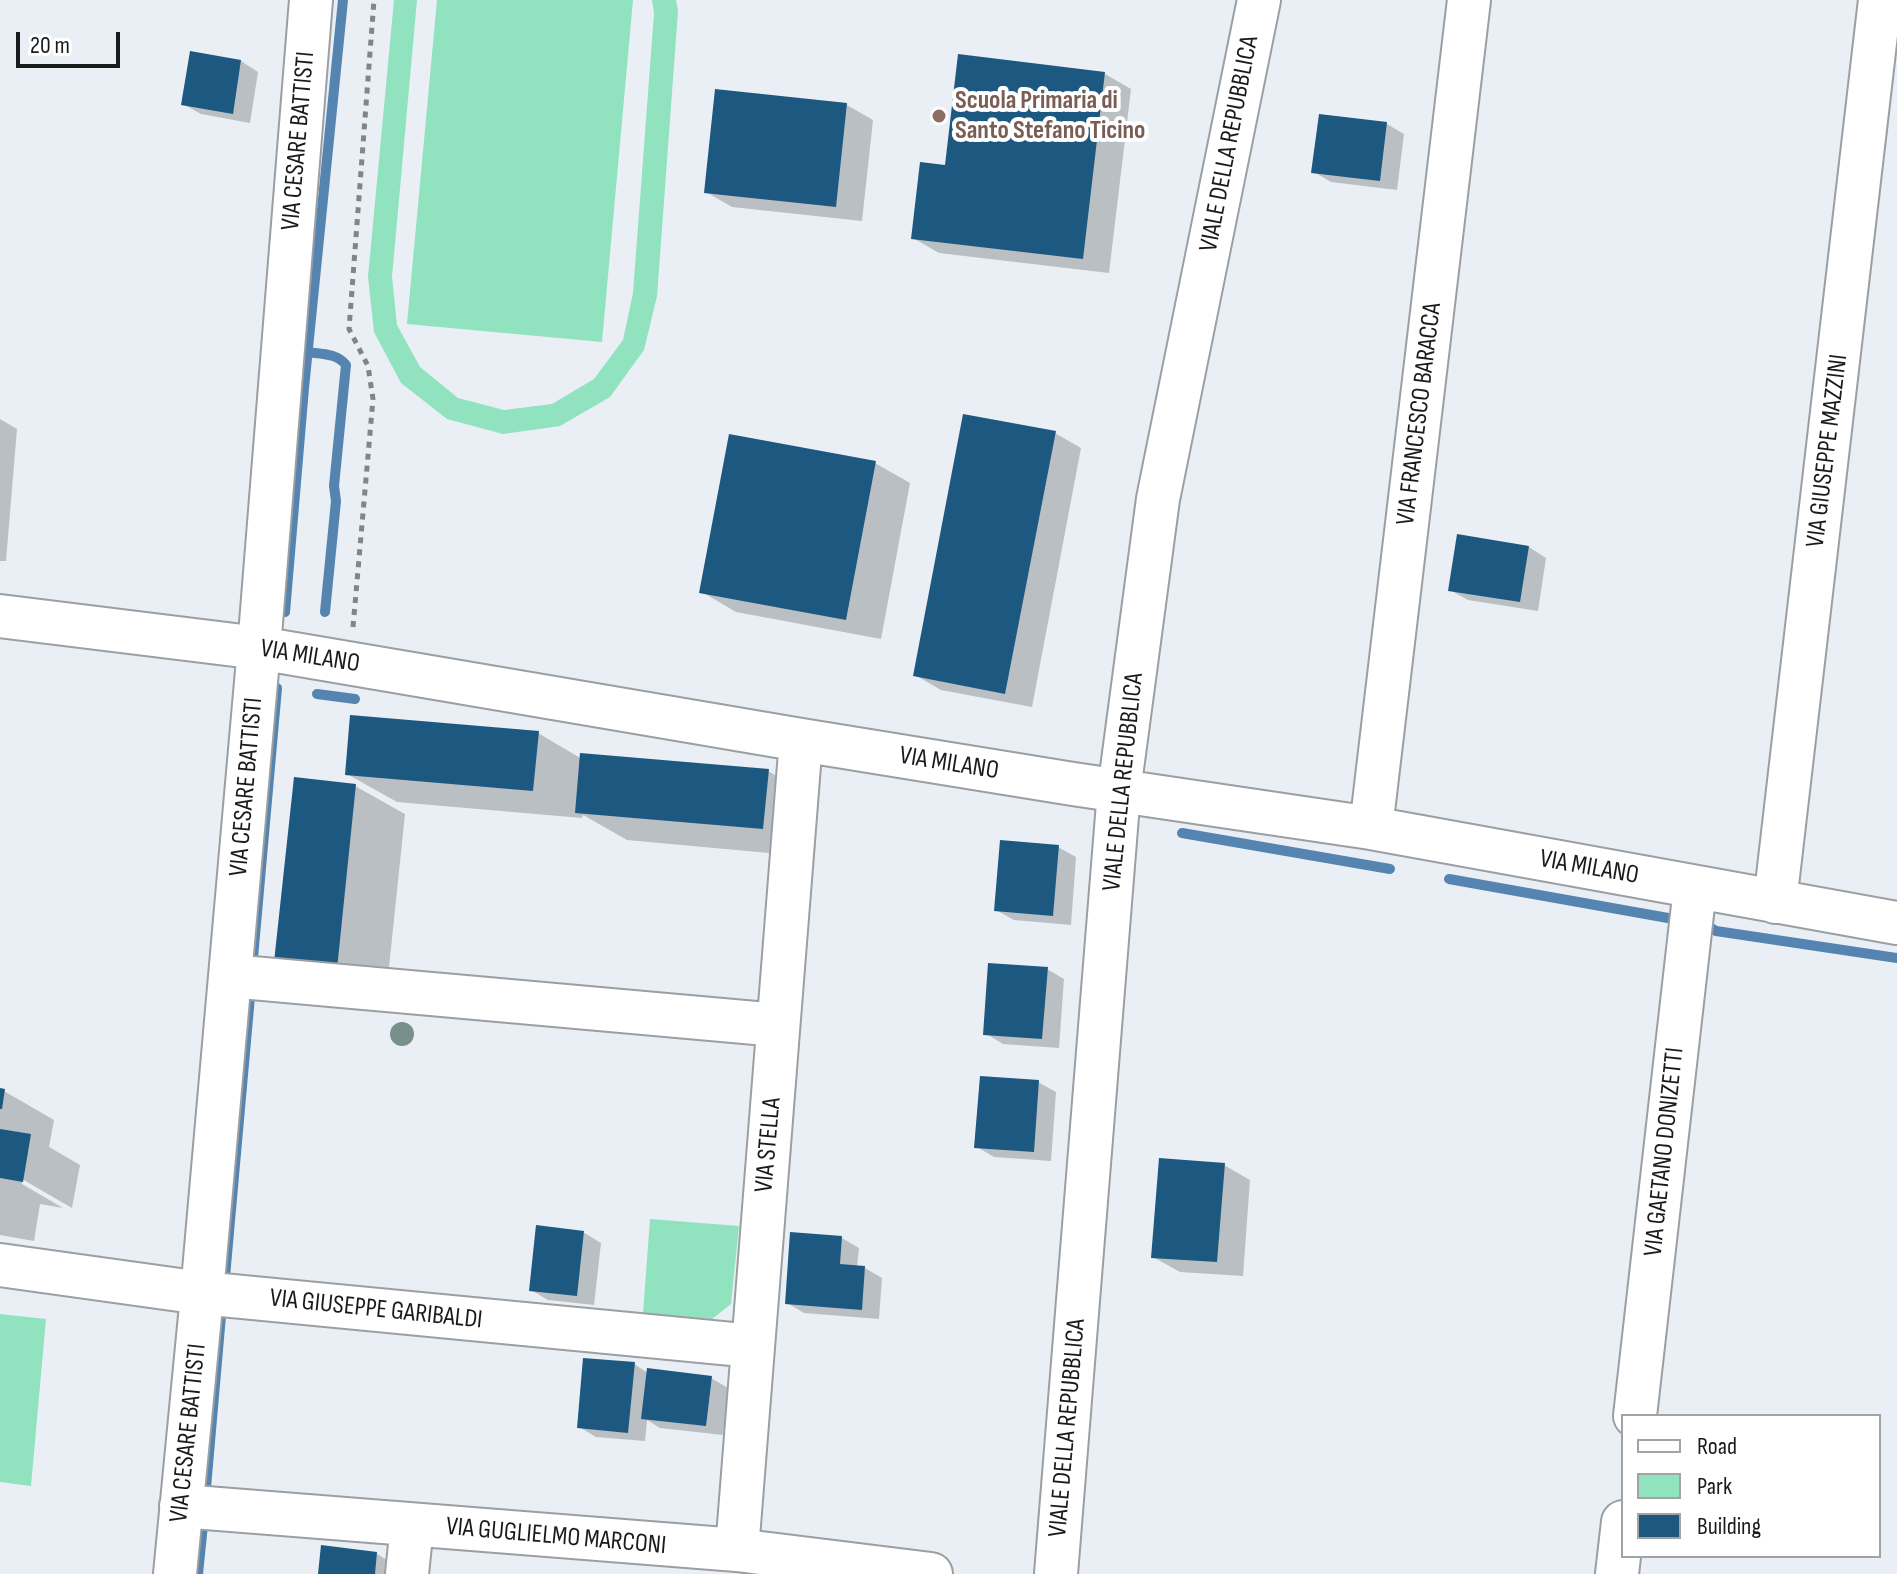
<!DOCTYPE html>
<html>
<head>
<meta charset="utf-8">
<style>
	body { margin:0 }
	#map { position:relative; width:1897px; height:1574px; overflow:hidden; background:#e9eff4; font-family:"Sofia Sans Condensed",sans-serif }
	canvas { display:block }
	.legend { position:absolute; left:1621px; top:1414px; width:260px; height:144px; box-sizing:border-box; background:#fff; border:2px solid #a3a3a4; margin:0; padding:10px 14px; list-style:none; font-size:24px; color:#181a1b }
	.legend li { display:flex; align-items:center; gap:16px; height:40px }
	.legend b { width:40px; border:2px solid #a3a3a4 }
	.scale { position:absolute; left:16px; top:32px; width:104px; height:36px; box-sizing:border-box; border:4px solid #181a1b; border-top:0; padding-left:10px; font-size:24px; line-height:28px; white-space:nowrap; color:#181a1b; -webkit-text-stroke:6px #fff; paint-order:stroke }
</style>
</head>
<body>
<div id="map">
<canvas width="1897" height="1574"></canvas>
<ul class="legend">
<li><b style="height:10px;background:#fff"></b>Road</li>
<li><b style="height:22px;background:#90e3be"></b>Park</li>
<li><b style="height:22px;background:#1d5881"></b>Building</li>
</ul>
<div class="scale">20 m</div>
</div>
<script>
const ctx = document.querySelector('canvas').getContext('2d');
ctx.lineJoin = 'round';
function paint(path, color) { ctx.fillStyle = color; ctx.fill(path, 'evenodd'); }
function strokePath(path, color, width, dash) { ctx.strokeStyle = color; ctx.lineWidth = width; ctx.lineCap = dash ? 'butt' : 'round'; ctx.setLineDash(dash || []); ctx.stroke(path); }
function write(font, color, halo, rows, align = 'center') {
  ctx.font = font + ' "Sofia Sans Condensed",sans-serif'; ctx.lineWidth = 8; ctx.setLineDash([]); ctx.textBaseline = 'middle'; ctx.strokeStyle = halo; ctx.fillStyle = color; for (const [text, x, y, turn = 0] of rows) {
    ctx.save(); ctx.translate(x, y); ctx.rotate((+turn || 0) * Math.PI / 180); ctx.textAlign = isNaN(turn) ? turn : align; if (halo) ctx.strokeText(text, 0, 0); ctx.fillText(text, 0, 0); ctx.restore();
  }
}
const green = new Path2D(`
	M 394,0 L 417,0 L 392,277 L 397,325 L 420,367 L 458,398 L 504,410 L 552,404 L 594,379 L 623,340 L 633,293 L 654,13 L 652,0 L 676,0 L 678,11 L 657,296 L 644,350 L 610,397 L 560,426 L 503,434 L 447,419 L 401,383 L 374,332 L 368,277 Z
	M 437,0 L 633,0 L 602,342 L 407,324 Z
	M 650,1219 L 739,1226 L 731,1304 L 712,1319 L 643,1313 Z
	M 0,1314 L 46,1319 L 31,1486 L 0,1482 Z`);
const shadow = new Path2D(`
	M 241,61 L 258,72 L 250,123 L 201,114 L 183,104 Z
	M 1105,74 L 1131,89 L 1109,273 L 939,253 L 913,238 L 947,167 Z
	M 847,105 L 873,120 L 862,221 L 732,207 L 706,192 Z
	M 1321,116 L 1387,124 L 1404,134 L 1397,190 L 1331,182 L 1314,172 Z
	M 0,419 L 17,429 L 6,561 L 0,561 Z
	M 1055,433 L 1081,448 L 1032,707 L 941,690 L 915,675 Z
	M 875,463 L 910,483 L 881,639 L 736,612 L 702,592 Z
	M 1529,547 L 1546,558 L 1538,611 L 1468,600 L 1450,590 Z
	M 538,733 L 582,759 L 768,771 L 817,800 L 812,857 L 627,840 L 583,815 L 582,818 L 397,802 L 347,774 Z
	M 355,786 L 405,814 L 386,996 L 276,961 Z
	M 1058,847 L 1076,857 L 1071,925 L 1014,920 L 996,910 Z
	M 1047,969 L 1064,979 L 1059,1048 L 1003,1044 L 985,1033 Z
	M 1038,1082 L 1056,1092 L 1051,1161 L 994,1157 L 977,1147 Z
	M 0,1090 L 4,1091 L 54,1120 L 49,1147 L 80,1165 L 72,1208 L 22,1179 L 22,1184 L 63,1208 L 40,1204 L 34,1241 L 0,1235 Z
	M 1224,1165 L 1250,1180 L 1243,1276 L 1180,1272 L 1153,1257 Z
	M 583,1232 L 601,1243 L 594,1305 L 548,1300 L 531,1290 Z
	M 842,1238 L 859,1248 L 857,1267 L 865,1268 L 882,1278 L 879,1319 L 804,1313 L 787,1303 Z
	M 634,1364 L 648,1373 L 711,1378 L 728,1388 L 723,1435 L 660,1428 L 647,1420 L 645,1441 L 596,1437 L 579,1427 Z
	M 377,1554 L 394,1564 L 393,1574 L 320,1574 Z`);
const stream = new Path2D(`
	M 307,352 C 321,354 337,353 346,365 L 334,486 L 336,501 L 325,612
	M 285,612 L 304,388 L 343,0
	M 317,694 L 355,699
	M 1182,833 L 1390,869
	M 1449,879 L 1668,918
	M 1703,923 L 1716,931 L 1897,958
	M 252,969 L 277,688
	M 224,1288 L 251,985
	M 205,1499 L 222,1304
	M 198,1574 L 204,1515`);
const building = new Path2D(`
	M 190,51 L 241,60 L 233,114 L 181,105 Z
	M 958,54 L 1105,72 L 1083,259 L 911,239 L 920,162 L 945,165 Z
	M 715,89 L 847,103 L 836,207 L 704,193 Z
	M 1319,114 L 1387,122 L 1380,181 L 1311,173 Z
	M 963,414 L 1056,431 L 1005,694 L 913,676 Z
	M 729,434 L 876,461 L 846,620 L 699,593 Z
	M 1457,534 L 1529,546 L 1520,602 L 1448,591 Z
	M 350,715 L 539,731 L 533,791 L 345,775 Z
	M 580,753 L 769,769 L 763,829 L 575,813 Z
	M 294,777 L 356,784 L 337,969 L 274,962 Z
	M 1000,840 L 1059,845 L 1053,916 L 994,911 Z
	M 988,963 L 1048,967 L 1042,1039 L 983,1035 Z
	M 980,1076 L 1039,1080 L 1034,1152 L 974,1148 Z
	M 0,1088 L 5,1089 L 2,1109 L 0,1109 Z
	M 0,1129 L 31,1134 L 23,1182 L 0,1178 Z
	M 1159,1158 L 1225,1163 L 1217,1262 L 1151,1258 Z
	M 536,1225 L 584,1231 L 577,1296 L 529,1291 Z
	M 790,1232 L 842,1236 L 840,1264 L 865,1266 L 862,1310 L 785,1304 Z
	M 583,1358 L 635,1362 L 628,1433 L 577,1428 Z
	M 647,1368 L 712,1376 L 706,1426 L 641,1419 Z
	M 321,1545 L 377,1552 L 375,1574 L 318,1574 Z`);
const path = new Path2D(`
	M 353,627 L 373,399 L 368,366 L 349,329 L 374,0`);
const minor = new Path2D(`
	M 0,616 L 259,648 L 801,740 L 1073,784 L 1371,828 L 1897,923
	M 1371,828 L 1469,0
	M 1775,902 L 1880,0
	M 230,976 L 778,1025
	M 0,1265 L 201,1293 L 753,1346
	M 1635,1416 L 1695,888
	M 181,1506 L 737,1550 L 931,1574
	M 737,1550 L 801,740
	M 175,1574 L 200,1316 L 259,648 L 311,0
	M 407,1574 L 412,1525
	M 1056,1574 L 1119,791 L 1158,499 L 1259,0
	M 1617,1574 L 1623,1522`);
const trees = [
	[402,1034]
];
const markers = [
	[939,116,8,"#8d6e63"]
];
const educationNames = [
	["Scuola Primaria di",955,101],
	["Santo Stefano Ticino",955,131]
];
const streetNames = [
	["VIA CESARE BATTISTI",299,141,-85],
	["VIALE DELLA REPUBBLICA",1230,144,-79],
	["VIA FRANCESCO BARACCA",1420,414,-83],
	["VIA GIUSEPPE MAZZINI",1828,451,-83],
	["VIA MILANO",310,657,9],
	["VIA MILANO",949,764,9],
	["VIALE DELLA REPUBBLICA",1124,782,-84],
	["VIA CESARE BATTISTI",247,787,-85],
	["VIA MILANO",1589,868,10],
	["VIA STELLA",769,1145,-85],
	["VIA GAETANO DONIZETTI",1665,1152,-84],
	["VIA GIUSEPPE GARIBALDI",376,1310,6],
	["VIALE DELLA REPUBBLICA",1068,1428,-85],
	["VIA CESARE BATTISTI",189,1433,-84],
	["VIA GUGLIELMO MARCONI",556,1537,5]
];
paint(green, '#90e3be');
paint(shadow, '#0003');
strokePath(stream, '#5484af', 10);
paint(building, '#1d5881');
strokePath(minor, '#9a9fa4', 46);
strokePath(path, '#818588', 5, [6, 6]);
strokePath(minor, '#fff', 42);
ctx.fillStyle = '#77918a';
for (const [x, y] of trees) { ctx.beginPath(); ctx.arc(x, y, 12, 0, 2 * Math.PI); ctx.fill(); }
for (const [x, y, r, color] of markers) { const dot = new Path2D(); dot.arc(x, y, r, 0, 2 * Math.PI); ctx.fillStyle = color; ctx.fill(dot); strokePath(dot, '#fff', 3); }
write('bold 26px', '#785e54', '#fff', educationNames, 'left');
write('26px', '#181a1b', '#fff', streetNames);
</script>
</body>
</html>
